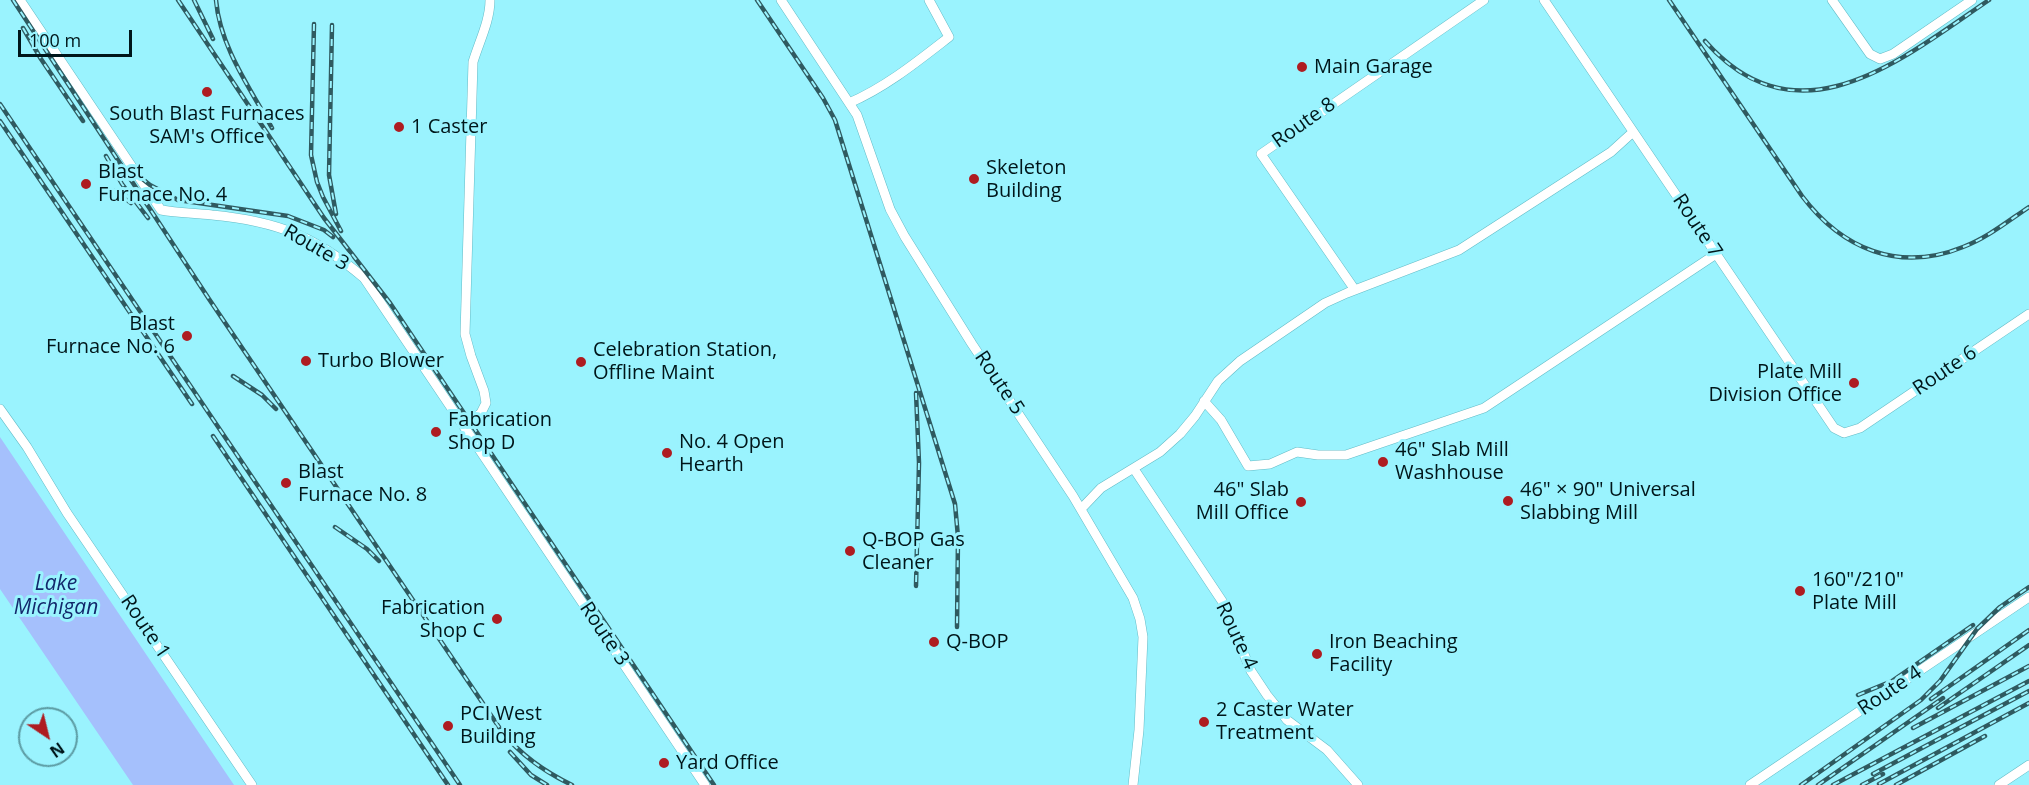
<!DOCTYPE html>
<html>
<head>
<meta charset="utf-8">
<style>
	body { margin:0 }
	#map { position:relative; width:2029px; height:785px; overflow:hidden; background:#9af3fe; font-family:"Open Sans",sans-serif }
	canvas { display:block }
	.north { position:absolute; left:18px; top:707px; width:60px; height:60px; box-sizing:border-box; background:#9af3fe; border:2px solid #5c9ba3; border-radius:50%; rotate:145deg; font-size:16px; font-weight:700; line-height:24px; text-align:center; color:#00161a }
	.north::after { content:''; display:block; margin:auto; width:21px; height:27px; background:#ae1c21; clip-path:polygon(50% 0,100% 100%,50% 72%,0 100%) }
	.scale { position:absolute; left:18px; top:30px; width:114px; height:27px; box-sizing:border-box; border:3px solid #00161a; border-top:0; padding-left:8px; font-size:18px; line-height:21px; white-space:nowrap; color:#00161a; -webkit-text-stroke:4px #9af3fe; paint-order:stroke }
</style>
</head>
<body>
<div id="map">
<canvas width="2029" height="785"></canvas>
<div class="north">N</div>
<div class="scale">100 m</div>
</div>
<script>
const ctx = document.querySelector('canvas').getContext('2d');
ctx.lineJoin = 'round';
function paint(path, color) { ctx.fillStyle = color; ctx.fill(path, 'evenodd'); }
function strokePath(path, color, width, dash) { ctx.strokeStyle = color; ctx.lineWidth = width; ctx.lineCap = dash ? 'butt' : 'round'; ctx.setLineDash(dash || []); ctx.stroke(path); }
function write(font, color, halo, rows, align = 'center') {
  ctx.font = font + ' "Open Sans",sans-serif'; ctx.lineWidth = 6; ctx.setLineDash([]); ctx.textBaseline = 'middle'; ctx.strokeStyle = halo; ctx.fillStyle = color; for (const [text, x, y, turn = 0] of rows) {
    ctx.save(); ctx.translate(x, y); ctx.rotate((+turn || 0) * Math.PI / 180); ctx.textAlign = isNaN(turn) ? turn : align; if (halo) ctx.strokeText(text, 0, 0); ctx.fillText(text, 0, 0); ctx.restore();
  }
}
const water = new Path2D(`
	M 0,437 L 234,785 L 235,785 L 133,785 L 0,589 Z`);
const minor = new Path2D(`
	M 20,0 L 161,210 C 178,213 195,213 212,215 C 276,221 315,236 364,278 L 705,785
	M 781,0 L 857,115 L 890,209 L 905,237 L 972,344 L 1073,496 L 1133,598 L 1140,619 L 1143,637 L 1139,730 L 1133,785
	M 1544,0 L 1834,428 L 1844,433 L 1860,428 L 2029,314
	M 1832,0 L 1870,54 L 1880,59 L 1893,54 L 1972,0
	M 849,103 C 886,87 918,61 949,37 L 929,0
	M 1355,290 L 1261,154 L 1484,0
	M 1204,401 L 1221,420 L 1248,466 L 1270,464 L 1297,452 L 1318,455 L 1346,455 L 1484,408 L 1716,254
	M 0,409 L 27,447 L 67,513 L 252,785
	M 464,426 L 481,413 L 486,403 L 484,391 L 471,356 L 465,334 L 473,62 C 479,42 490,21 490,0
	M 1134,469 L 1222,601 L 1251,671 L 1267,695 L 1287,720 L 1327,750 L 1358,785
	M 1081,509 L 1101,488 L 1160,452 L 1180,434 L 1195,416 L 1218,381 L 1240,361 L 1325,303 L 1347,293 L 1459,250 L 1611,152 L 1633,132
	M 1750,785 L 2029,597
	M 1999,785 L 2029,765`);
const rail = new Path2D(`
	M 13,0 L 209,299 L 503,733 C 522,756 545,772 572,785
	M 178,0 L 324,218 L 390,303 L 714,785
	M 194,0 L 213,39
	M 216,0 C 220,47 250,88 272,128
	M 757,0 L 823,98 L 835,120 L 955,504 L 958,537 L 957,627
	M 1669,0 L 1802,196 C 1842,249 1899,273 1963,247 C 1987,238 2008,221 2029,207
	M 314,24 L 311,155 L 317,182 L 323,197 L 341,231
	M 332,25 L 329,175 L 336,214
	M 23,28 L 41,59 L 83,121
	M 1705,41 C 1798,147 1902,59 1989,0
	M 0,104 L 460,785
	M 0,121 L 192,404
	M 106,156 L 122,184 L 148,218
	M 130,169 L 150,185 L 178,200 L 288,216 L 324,230 L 333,237
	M 114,191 L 131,203
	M 233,376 L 262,395 L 276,409
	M 916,393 L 919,463 L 916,586
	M 213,436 L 448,785
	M 335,527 L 367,549 L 379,561
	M 1858,695 L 1892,681 L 1973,625
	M 1931,699 L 2029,630
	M 1938,708 L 2029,645
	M 1913,728 L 2029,666
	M 510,752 L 531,775 L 547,785
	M 1873,774 L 2029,691
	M 1879,784 L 2029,703
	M 1801,785 L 1921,700 L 1940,681 L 1977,629 L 2000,607 L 2029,587
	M 1818,785 L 1943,698
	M 1833,785 L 2029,681
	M 1862,785 L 1883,774
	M 1896,785 L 1985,736`);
const markers = [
	[1302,67,6,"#ae1c21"],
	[207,92,6,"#ae1c21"],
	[399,127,6,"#ae1c21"],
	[974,179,6,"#ae1c21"],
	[86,184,6,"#ae1c21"],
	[187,336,6,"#ae1c21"],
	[306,361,6,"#ae1c21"],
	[581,362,6,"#ae1c21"],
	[1854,383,6,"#ae1c21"],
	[436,432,6,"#ae1c21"],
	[667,453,6,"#ae1c21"],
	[1383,462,6,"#ae1c21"],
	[286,483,6,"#ae1c21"],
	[1508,501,6,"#ae1c21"],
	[1301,502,6,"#ae1c21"],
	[850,551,6,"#ae1c21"],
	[1800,591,6,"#ae1c21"],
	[497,619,6,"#ae1c21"],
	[934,642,6,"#ae1c21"],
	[1317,654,6,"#ae1c21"],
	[1204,722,6,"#ae1c21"],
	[448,726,6,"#ae1c21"],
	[664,763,6,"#ae1c21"]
];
const poiNames = [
	["Main Garage",1314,67],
	["South Blast Furnaces",207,114,"center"],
	["SAM's Office",207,137,"center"],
	["1 Caster",411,127],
	["Skeleton",986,168],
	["Building",986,191],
	["Blast",98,172],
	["Furnace No. 4",98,195],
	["Blast",175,324,"right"],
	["Furnace No. 6",175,347,"right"],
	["Celebration Station,",593,350],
	["Offline Maint",593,373],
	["Turbo Blower",318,361],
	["Plate Mill",1842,372,"right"],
	["Division Office",1842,395,"right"],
	["Fabrication",448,420],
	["Shop D",448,443],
	["No. 4 Open",679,442],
	["Hearth",679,465],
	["46\" Slab Mill",1395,450],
	["Washhouse",1395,473],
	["Blast",298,472],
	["Furnace No. 8",298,495],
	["46\" Slab",1289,490,"right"],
	["Mill Office",1289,513,"right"],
	["46\" × 90\" Universal",1520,490],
	["Slabbing Mill",1520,513],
	["Q-BOP Gas",862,540],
	["Cleaner",862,563],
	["160\"/210\"",1812,580],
	["Plate Mill",1812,603],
	["Fabrication",485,608,"right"],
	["Shop C",485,631,"right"],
	["Q-BOP",946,642],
	["Iron Beaching",1329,642],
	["Facility",1329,665],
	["2 Caster Water",1216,710],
	["Treatment",1216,733],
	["PCI West",460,714],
	["Building",460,737],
	["Yard Office",676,763]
];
const streetNames = [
	["Route 8",1304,123,-35],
	["Route 7",1697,226,56],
	["Route 3",316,248,30],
	["Route 6",1945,371,-34],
	["Route 5",999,383,56],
	["Route 1",145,627,56],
	["Route 3",604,634,56],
	["Route 4",1236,636,65],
	["Route 4",1890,691,-34]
];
const waterNames = [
	["Lake",56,584],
	["Michigan",56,608]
];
paint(water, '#a5c0fc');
strokePath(minor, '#62bbc6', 10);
strokePath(minor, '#fff', 9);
strokePath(rail, '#2f5a60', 4.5);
strokePath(rail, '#9af3fe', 2, [7]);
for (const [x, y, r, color] of markers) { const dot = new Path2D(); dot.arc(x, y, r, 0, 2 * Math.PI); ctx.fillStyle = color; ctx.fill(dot); strokePath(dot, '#9af3fe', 2); }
write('20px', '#00161a', '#9af3fe', poiNames, 'left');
write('20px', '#00161a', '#9af3fe', streetNames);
write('italic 21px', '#13286c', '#9af3fe', waterNames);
</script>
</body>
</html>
